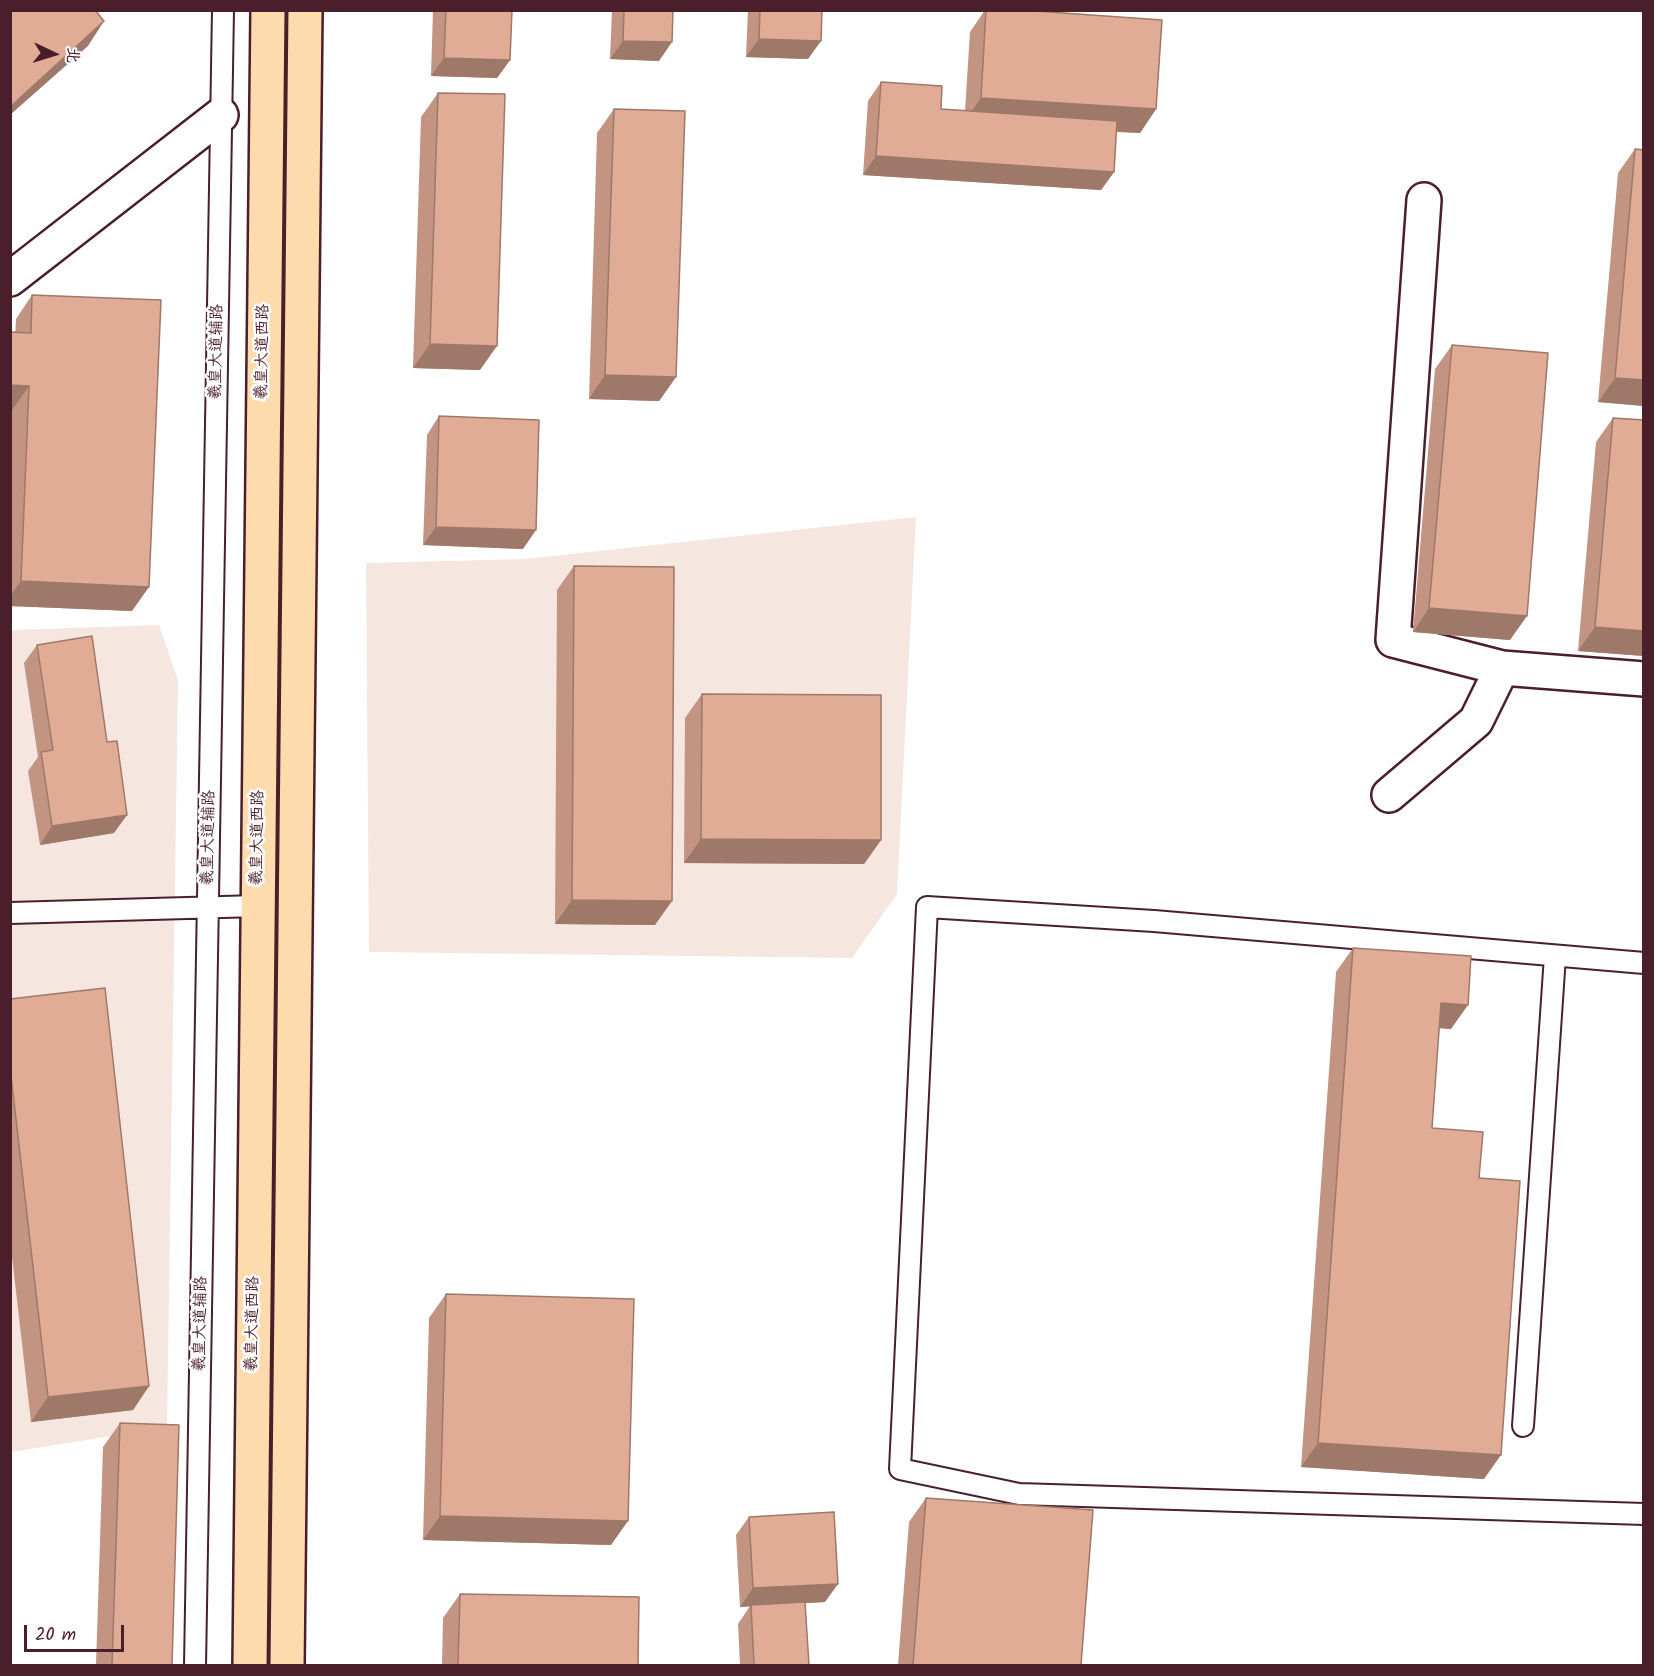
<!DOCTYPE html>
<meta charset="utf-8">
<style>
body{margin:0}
#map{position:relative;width:1654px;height:1676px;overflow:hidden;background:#fff;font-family:Kalam,"LXGW WenKai TC",sans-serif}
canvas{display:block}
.frame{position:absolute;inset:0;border:12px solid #4a1f2b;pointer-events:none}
.north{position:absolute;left:24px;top:24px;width:60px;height:60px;-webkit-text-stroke:4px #fff;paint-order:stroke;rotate:94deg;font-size:16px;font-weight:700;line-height:24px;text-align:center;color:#4a1f2b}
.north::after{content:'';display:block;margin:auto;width:21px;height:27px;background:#4a1f2b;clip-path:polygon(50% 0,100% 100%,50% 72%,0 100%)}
.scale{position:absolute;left:24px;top:1625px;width:100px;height:27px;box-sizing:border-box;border:3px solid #4a1f2b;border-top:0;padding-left:8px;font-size:18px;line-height:21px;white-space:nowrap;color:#4a1f2b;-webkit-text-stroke:4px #fff;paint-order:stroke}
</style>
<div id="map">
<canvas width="1654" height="1676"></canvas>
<div class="frame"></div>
<div class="north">北</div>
<div class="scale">20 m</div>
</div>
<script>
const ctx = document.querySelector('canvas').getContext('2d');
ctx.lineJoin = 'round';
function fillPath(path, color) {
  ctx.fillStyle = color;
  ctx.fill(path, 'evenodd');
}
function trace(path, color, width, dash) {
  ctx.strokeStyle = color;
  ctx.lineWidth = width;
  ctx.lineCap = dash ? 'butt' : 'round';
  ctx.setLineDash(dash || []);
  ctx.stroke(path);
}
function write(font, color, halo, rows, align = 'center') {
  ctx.font = font + ' Kalam,"LXGW WenKai TC",sans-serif';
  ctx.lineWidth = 5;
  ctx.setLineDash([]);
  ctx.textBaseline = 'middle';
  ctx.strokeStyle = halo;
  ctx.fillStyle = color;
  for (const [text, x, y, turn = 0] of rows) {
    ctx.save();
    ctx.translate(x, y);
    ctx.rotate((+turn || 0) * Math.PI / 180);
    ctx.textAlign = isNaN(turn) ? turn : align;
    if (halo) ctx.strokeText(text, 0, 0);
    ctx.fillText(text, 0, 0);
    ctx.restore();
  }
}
fillPath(new Path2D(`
 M 916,517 L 897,894 L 852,958 L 369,952 L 366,563 L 524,559 Z
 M 159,625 L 178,680 L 167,1427 L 11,1452 L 11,630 Z`), '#f6e6e0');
const service = new Path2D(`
 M 10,913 L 258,906
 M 1644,963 L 1154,921 L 927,907 L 900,1469 L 1019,1494 L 1644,1514
 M 1523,1426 L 1555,956
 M 195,1666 L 223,10`);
const minor = new Path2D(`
 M 1424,200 L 1393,640 L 1502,668 L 1644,679
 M 10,279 L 221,115
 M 1389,795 L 1476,721 L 1502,668`);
const primary = new Path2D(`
 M 250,1666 L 268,10
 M 287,1666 L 305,10`);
trace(service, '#4a1f2b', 24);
trace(minor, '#4a1f2b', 38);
trace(primary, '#4a1f2b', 38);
trace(service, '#fff', 20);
trace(minor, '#fff', 33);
trace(primary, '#fedbac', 33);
fillPath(new Path2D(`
 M 433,10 L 512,10 L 510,60 L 497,78 L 431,76 Z
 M 612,10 L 673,10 L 659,61 L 610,59 Z
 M 748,10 L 822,10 L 808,59 L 746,57 Z
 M 985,10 L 1021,10 L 1156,109 L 1140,133 L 1116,132 L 1114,172 L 1101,190 L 863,175 L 868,101 L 881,82 L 941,109 L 965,111 L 970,32 Z
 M 438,93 L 480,370 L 413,368 L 421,117 Z
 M 614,109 L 676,377 L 659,401 L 589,399 L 597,133 Z
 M 1635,149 L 1644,406 L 1598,402 L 1618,173 Z
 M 32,295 L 132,611 L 10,606 L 10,449 L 16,319 Z
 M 1452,345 L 1510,640 L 1413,632 L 1435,369 Z
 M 439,416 L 523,549 L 423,545 L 427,435 Z
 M 1613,418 L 1644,420 L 1644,656 L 1578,651 L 1596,442 Z
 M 574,566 L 655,925 L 555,924 L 557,590 Z
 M 37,645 L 107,742 L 114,833 L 40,845 L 28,771 L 38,757 L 24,663 Z
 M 702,694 L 881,840 L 864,864 L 684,863 L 685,718 Z
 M 1353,948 L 1451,1029 L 1439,1028 L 1432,1128 L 1479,1178 L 1484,1479 L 1301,1467 L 1336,972 Z
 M 10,999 L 149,1386 L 133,1410 L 31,1422 L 10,1239 Z
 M 446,1294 L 611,1545 L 423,1540 L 429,1318 Z
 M 120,1423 L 172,1665 L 96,1665 L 103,1447 Z
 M 926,1498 L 1081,1665 L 898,1665 L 909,1522 Z
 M 749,1517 L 825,1602 L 805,1603 L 809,1665 L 740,1665 L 738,1624 L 750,1606 L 740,1607 L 736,1535 Z
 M 460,1594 L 638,1665 L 442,1665 L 443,1618 Z`), '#c29481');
fillPath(new Path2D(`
 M 104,21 L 88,46 L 10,115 L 10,107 Z
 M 759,39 L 821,41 L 808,59 L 746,57 Z
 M 623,41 L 672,42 L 659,61 L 610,59 Z
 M 444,58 L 510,60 L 497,78 L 431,76 Z
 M 981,98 L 1156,109 L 1140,133 L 964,122 Z
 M 876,156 L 1114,172 L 1101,190 L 863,175 Z
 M 430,344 L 497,346 L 480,370 L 413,368 Z
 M 605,375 L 676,377 L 659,401 L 589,399 Z
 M 1615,378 L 1644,380 L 1644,406 L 1598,402 Z
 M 10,385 L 29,386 L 12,410 L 10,410 Z
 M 436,527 L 536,530 L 523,549 L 423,545 Z
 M 21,581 L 149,587 L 132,611 L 10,606 L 10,596 Z
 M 1429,608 L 1527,616 L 1510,640 L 1413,632 Z
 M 1595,627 L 1644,631 L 1644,656 L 1578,651 Z
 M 127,815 L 114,833 L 40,845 L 52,826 Z
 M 701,839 L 881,840 L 864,864 L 684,863 Z
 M 572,900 L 672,901 L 655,925 L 555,924 Z
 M 1441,1003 L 1468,1005 L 1451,1029 L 1424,1027 Z
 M 149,1386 L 133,1410 L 31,1422 L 48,1397 Z
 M 1318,1443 L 1501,1455 L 1484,1479 L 1301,1467 Z
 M 440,1516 L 628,1521 L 611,1545 L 423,1540 Z
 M 838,1584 L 825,1602 L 740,1607 L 753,1588 Z`), '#9e7869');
const building = new Path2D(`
 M 10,10 L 95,10 L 104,21 L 10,107 Z
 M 446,10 L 512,10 L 510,60 L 444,58 Z
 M 624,10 L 673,10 L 672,42 L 623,41 Z
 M 760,10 L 822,10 L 821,41 L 759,39 Z
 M 986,10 L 1021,10 L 1162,20 L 1156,109 L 981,98 Z
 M 881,82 L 942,86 L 941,109 L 1117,121 L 1114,172 L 876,156 Z
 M 438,93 L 505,94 L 497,346 L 430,344 Z
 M 614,109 L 685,111 L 676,377 L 605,375 Z
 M 1635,149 L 1644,150 L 1644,380 L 1615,378 Z
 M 32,295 L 161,300 L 149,587 L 21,581 L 29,386 L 10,385 L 10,332 L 31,333 Z
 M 1452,345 L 1548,353 L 1527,616 L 1429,608 Z
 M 439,416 L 539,420 L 536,530 L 436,527 Z
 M 1613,418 L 1644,420 L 1644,631 L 1595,627 Z
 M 574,566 L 674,567 L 672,901 L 572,900 Z
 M 92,636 L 107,742 L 117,741 L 127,815 L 52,826 L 41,752 L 53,750 L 37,645 Z
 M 702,694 L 881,695 L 881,840 L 701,839 Z
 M 1353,948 L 1471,956 L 1468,1005 L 1441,1003 L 1432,1128 L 1483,1132 L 1479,1178 L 1520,1181 L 1501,1455 L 1318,1443 Z
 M 105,988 L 149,1386 L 48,1397 L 10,1067 L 10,999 Z
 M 446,1294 L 634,1299 L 628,1521 L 440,1516 Z
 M 120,1423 L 179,1425 L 172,1665 L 112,1665 Z
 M 926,1498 L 1093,1510 L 1081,1665 L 913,1665 Z
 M 834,1512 L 838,1584 L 753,1588 L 749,1517 Z
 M 460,1594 L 639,1597 L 638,1665 L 458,1665 Z
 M 805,1602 L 809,1665 L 754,1665 L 751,1605 Z`);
fillPath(building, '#e1ac96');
trace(building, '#9e7869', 1.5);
write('16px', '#4a1f2b', '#fff', [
 ["羲皇大道辅路",218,352,-89],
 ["羲皇大道西路",264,352,-89],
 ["羲皇大道辅路",210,838,-89],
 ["羲皇大道西路",259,838,-89],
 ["羲皇大道辅路",202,1324,-89],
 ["羲皇大道西路",254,1324,-89]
]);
</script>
